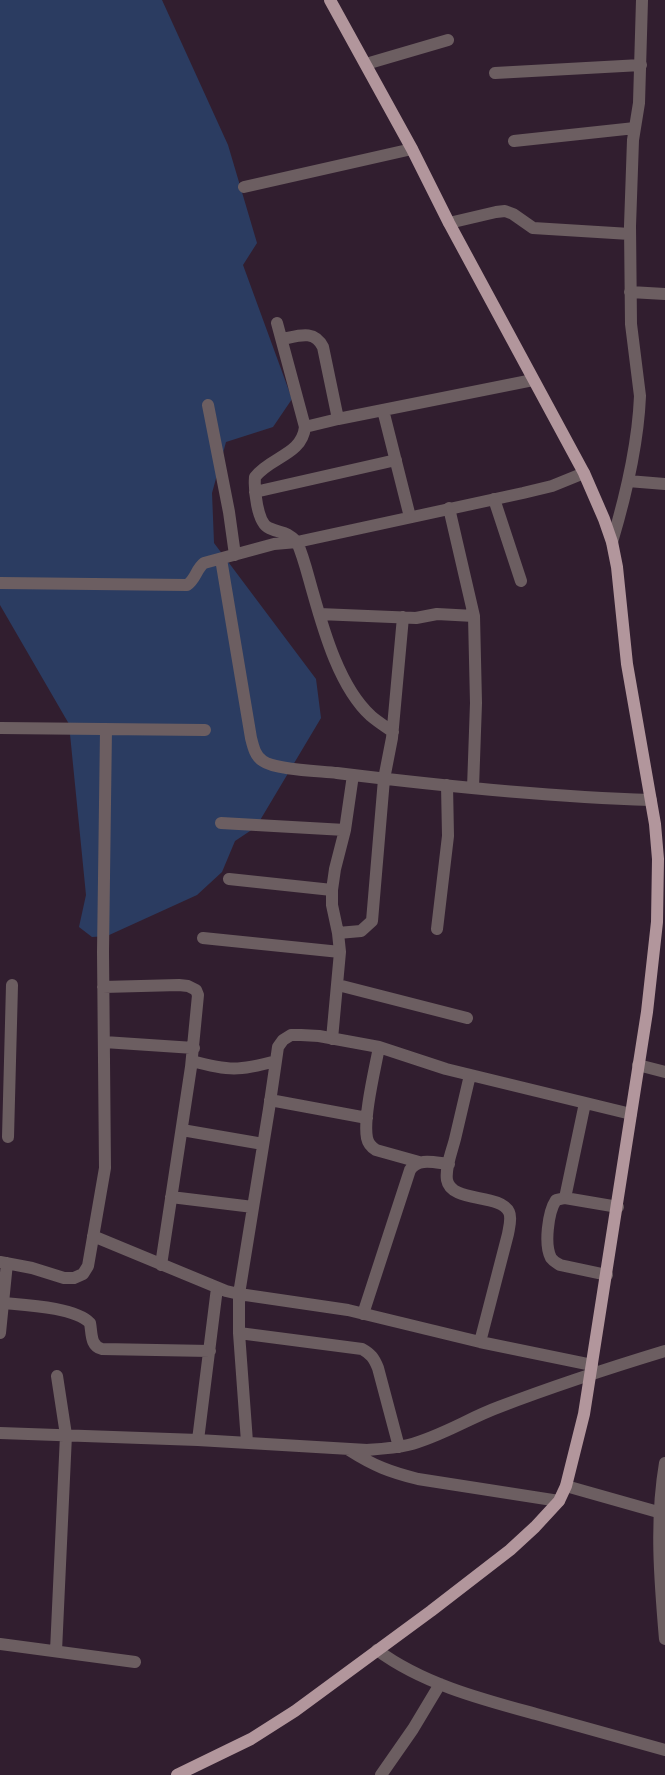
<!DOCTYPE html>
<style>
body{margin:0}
canvas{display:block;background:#311e2f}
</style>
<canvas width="665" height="1775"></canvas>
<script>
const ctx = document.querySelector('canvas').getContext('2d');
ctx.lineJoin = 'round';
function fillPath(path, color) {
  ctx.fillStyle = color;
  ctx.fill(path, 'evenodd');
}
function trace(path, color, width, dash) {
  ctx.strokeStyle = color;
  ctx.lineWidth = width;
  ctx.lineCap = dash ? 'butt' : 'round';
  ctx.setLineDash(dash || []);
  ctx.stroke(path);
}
fillPath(new Path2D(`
 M 0,0 L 162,0 L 228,145 L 257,243 L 243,265 L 292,399 L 273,427 L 226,442 L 212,493 L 214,543 L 316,679 L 321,718 L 256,827 L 235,841 L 222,872 L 197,895 L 107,936 L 92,937 L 79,927 L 86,895 L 69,724 L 0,605 Z`), '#2b3c61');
trace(new Path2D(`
 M 366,64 L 448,40
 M 495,73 L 641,65
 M 514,141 L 635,128
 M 244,187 L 412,149
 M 449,223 L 496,212 L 505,211 L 513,214 L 533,228 L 630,234
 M 630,292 L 665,294
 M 277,323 L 305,427 C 302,455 270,457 255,477 C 254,489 257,523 269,528 C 282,534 285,530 297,542 C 304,558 308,576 313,593 C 324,632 340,688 371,716 C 378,722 386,727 393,732
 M 282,339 C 298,336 314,329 323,347 L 338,419
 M 208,405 L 229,512 L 235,555
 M 383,410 L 410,517
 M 305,427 L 338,419 L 533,380
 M 628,481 L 665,484
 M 255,492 L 396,460
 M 494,499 L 521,581
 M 449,508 L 474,616 L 476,703 L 473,788
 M 612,542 C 626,495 638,446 640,396 L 631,324 L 630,226 L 633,140 L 639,103 L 642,0
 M 221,559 L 251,738 C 253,746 255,756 263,761 C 275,770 321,771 337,773 C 442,786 546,797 651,800
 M 0,583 L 187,585 C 196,579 196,569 204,563 L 274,544 L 297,542 L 523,493 L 552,486 L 584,473
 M 319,614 L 416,618 L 437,614 L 474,616
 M 0,728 L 205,730
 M 221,823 L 345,830
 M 229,879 L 332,890
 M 437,929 L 448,836 L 447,785
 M 338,933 L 361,931 L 372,921 L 384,779 L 392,738 L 403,617
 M 203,938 L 340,952
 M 338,985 L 467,1018
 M 103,987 L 179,985 L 188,986 L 196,990 L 198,995 L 191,1067 L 161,1265
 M 332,1039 L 340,952 L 338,933 L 332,905 L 332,890 L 335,869 L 345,830 L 353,775
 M 104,1042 L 194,1048
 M 379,1047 C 375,1069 363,1118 367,1138 C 368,1143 371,1147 376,1150 L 419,1162
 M 192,1061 C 229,1071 239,1071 276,1061
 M 638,1065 L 665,1072
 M 470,1075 C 465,1097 460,1118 455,1139 C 452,1151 445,1168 447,1180 C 451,1203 500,1193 509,1212 C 512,1218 509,1228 508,1234 L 480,1342
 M 270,1100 L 367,1118
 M 182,1130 L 263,1144
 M 8,1137 L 12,985
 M 171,1197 L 253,1207
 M 565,1198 L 585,1103
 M 93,1236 L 226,1291 L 239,1294 L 348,1310 L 480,1342 L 592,1365
 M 0,1262 L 32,1268 L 64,1278 L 74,1278 L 83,1274 L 88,1266 L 105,1168 L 103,952 L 106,729
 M 607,1275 L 560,1265 C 557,1263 554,1262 551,1258 C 544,1245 548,1212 556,1200 L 565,1198 L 618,1207
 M 3,1303 C 24,1305 75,1307 90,1323 C 92,1333 90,1346 102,1349 L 210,1351
 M 363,1314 L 410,1170 C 418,1157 436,1163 449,1164
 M 0,1333 L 7,1263
 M 239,1333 L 362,1349 C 371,1354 374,1358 378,1368 L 399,1447
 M 0,1433 L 198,1440 L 367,1450 C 380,1449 395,1448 408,1445 C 440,1437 469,1418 499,1407 C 554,1386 609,1368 665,1351
 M 198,1440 L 217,1288
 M 247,1442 L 239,1333 L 239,1294 L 269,1109 L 276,1061 L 278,1047 L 283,1040 L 291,1035 L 301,1035 L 319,1036 L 379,1047 L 446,1069 L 631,1114
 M 349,1450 C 374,1466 390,1472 418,1479 L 559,1501
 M 665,1463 C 655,1521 660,1581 665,1639
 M 566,1486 L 665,1514
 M 0,1644 L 135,1662
 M 377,1650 C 423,1684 481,1699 536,1714 C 579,1726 622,1738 665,1750
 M 56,1651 L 66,1435 L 57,1376
 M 381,1775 L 413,1729 L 440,1684`), '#6c5e61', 12);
trace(new Path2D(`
 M 177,1775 L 251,1739 L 295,1711 L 431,1611 L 510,1550 L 535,1527 L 559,1501 L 566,1486 L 584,1414 L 647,1012 L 657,922 L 658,859 L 655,824 L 627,664 L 617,567 L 612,542 L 604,519 L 584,473 L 449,223 L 412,149 L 330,0`), '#b2969c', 12);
</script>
